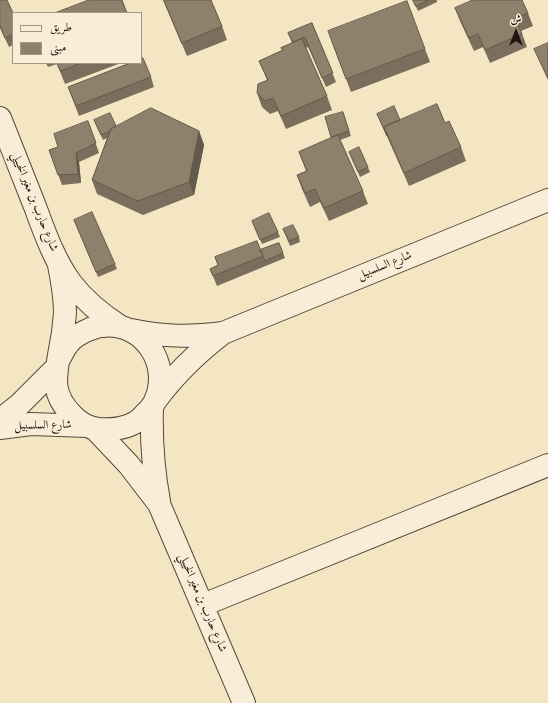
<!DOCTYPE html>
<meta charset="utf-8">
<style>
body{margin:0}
#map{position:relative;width:548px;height:703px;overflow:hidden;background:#f4e5c3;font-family:"IM FELL English",Amiri,serif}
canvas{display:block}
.legend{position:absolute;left:12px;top:12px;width:130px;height:52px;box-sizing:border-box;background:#f8eed8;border:1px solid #a19787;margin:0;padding:5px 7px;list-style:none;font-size:12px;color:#1f140e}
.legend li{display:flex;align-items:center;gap:8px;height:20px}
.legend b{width:20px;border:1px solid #a19787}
.north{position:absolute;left:496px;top:12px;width:40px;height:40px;-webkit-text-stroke:3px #f8eed8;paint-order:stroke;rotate:0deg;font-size:11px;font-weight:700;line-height:16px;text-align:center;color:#1f140e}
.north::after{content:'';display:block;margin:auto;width:14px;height:18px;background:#1f140e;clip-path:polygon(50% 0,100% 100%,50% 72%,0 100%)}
</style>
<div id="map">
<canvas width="548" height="703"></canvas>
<ul class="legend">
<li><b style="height:5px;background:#f8eed8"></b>طريق</li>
<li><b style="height:11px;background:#8e816c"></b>مبنى</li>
</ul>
<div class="north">ش</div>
</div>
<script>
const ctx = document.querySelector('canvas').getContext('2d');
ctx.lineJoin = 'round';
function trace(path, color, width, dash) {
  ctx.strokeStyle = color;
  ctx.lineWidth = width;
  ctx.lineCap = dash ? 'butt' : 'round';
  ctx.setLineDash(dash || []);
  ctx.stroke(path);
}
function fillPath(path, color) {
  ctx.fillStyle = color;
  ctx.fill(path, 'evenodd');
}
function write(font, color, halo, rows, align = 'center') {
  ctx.font = font + ' "IM FELL English",Amiri,serif';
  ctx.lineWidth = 4;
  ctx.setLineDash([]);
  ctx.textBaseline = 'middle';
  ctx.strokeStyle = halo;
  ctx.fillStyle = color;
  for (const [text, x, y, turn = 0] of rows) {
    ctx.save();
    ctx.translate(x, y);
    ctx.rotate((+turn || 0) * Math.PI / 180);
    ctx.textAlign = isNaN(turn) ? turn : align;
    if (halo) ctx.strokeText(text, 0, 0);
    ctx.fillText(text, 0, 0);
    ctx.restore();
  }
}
const minor = new Path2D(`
 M 0,118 C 12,148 24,178 36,209 C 45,234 55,261 71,283 C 85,301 102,315 121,327
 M 131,330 C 163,337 190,337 223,333
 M 59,359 C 62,354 64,349 68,344 C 73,337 83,332 90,329 C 94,328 98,326 102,326 C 143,321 172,364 155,401 C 153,407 148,411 144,415 C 133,428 115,430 99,429 C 88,428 78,422 71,414 C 52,394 55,379 59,355 C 62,341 64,327 65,313 C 65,296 62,280 59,265
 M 156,400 C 175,374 197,353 223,333 L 548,200
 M 152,406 C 151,438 153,469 159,501
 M 0,420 L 19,405 L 56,368
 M 0,428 L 31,424 L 87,426
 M 95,429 L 129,465 L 159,504 L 244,703
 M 203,605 L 548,465`);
trace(minor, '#54483b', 24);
trace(minor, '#f8eed8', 22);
fillPath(new Path2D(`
 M 0,0 L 13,13 L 13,45 L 9,47 L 0,28 Z
 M 163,0 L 222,26 L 227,40 L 187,56 Z
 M 413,0 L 437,0 L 437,2 L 418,11 Z
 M 455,8 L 528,13 L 533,26 L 521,31 L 527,47 L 490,63 L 483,47 L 474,51 L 460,21 Z
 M 312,23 L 336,82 L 326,87 L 308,47 L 306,48 L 327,96 L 332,110 L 286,129 L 278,111 L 270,114 L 262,107 L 257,93 L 267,80 L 259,61 L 282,51 L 281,48 L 292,43 L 288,33 Z
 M 333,45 L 425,49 L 430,62 L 351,92 Z
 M 46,63 L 121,63 L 65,84 L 57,64 L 48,67 Z
 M 151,77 L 154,87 L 79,116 L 68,87 Z
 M 343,112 L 351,136 L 340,140 L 363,191 L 368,204 L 329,221 L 320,202 L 310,207 L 302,189 L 297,175 L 306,171 L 299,152 L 331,138 Z
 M 377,114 L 400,120 L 445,123 L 461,147 L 466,161 L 409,186 Z
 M 88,121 L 99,153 L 79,162 L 81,183 L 62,185 L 49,150 L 58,147 Z
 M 96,125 L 199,131 L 204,145 L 194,195 L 143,215 L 97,194 L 92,180 L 107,138 L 103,140 Z
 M 349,152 L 368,167 L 370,172 L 360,177 Z
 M 74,220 L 115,264 L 117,269 L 98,277 Z
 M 252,221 L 278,232 L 280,237 L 262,244 Z
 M 283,229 L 299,237 L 300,242 L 290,246 Z
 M 279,243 L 285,258 L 217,286 L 210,269 L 218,265 L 215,257 L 260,250 Z`), '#7a6f5d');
fillPath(new Path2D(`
 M 199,131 L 204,145 L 194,195 L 189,182 Z
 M 76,153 L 79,162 L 81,183 L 78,174 Z`), '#635a4c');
const building = new Path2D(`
 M 0,0 L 7,0 L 13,13 L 13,34 L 5,38 L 0,26 Z
 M 89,0 L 122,0 L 127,13 L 55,13 Z
 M 164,0 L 211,0 L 222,26 L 182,43 Z
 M 413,0 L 429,0 L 416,6 Z
 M 473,0 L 522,0 L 528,13 L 515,18 L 522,34 L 485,50 L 478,34 L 469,38 L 455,8 Z
 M 407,1 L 425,49 L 346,79 L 328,31 Z
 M 312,23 L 333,73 L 322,78 L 305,37 L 293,42 L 288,33 Z
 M 302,39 L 327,96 L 281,116 L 273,98 L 265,101 L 257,93 L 258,84 L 268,80 L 259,61 L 283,50 L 281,48 Z
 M 548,43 L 548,79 L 534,49 Z
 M 143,58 L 151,77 L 76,106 L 68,87 L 130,63 L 141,63 L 141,59 Z
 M 57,63 L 81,63 L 61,71 Z
 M 437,104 L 445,123 L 449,121 L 461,147 L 404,173 L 384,127 Z
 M 394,106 L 400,120 L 384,127 L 387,136 L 377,114 Z
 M 151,108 L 199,131 L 189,182 L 138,201 L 92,180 L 111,129 Z
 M 343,112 L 349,131 L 331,137 L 325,117 Z
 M 110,113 L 116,126 L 111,129 L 110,131 L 101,135 L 94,120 Z
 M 88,121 L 96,143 L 76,153 L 78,174 L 58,175 L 49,150 L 58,147 L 54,134 Z
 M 338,135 L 363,191 L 324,208 L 315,189 L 305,193 L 297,175 L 307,171 L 299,152 Z
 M 359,147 L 368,167 L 358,172 L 349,152 Z
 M 92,212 L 115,264 L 96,272 L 74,220 Z
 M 269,213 L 278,232 L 260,240 L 252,221 Z
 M 293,225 L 299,237 L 289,241 L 283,229 Z
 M 257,241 L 263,256 L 213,276 L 210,269 L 218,265 L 215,257 Z
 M 279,243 L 283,253 L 265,261 L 260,250 Z`);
fillPath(building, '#8e816c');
trace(building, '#635a4c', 1);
write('12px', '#1f140e', '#f8eed8', [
 ["شارع حارب بن مغير الخييلي",34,202,68],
 ["شارع السلسبيل",385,266,-22],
 ["شارع السلسبيل",43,426,-1],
 ["شارع حارب بن مغير الخييلي",202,603,67]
]);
</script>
